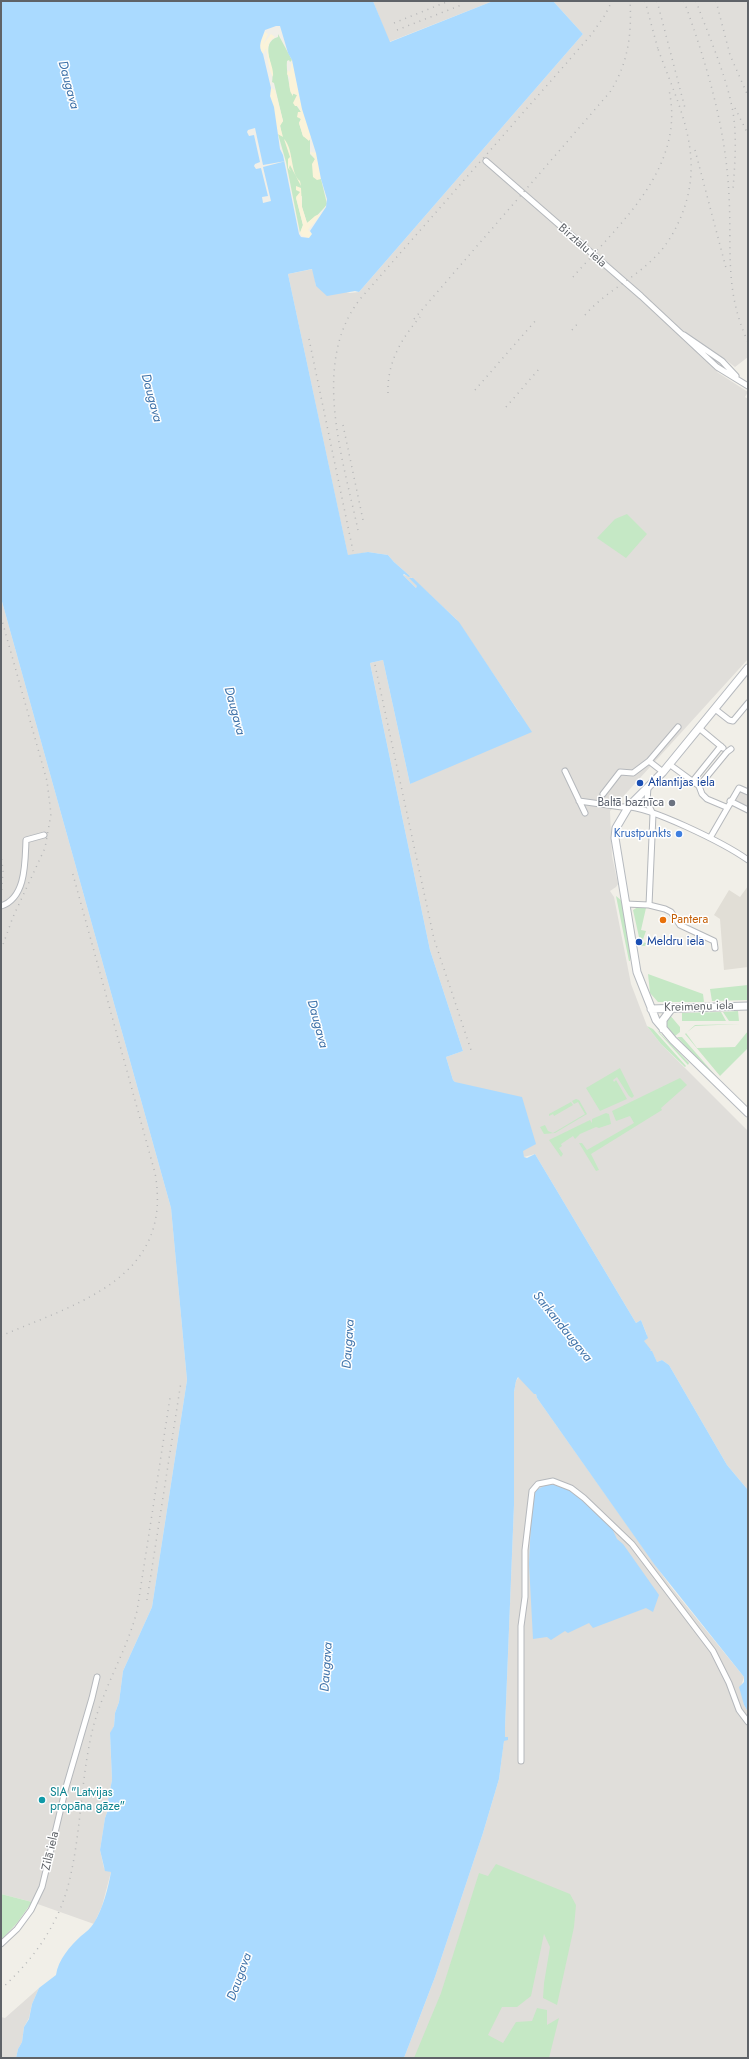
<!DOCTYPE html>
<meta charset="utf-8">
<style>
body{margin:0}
#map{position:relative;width:749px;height:2059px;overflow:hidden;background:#f1efe8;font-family:Jost,sans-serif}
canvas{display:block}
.frame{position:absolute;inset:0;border:2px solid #5f6368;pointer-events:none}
</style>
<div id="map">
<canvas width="749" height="2059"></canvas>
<div class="frame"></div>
</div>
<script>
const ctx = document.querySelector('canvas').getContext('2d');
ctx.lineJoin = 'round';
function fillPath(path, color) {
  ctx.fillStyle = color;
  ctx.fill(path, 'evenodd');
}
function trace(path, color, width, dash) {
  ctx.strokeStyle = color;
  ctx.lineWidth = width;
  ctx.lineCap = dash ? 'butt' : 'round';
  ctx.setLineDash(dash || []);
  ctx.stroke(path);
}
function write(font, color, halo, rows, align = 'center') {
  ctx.font = font + ' Jost,sans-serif';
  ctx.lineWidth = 3;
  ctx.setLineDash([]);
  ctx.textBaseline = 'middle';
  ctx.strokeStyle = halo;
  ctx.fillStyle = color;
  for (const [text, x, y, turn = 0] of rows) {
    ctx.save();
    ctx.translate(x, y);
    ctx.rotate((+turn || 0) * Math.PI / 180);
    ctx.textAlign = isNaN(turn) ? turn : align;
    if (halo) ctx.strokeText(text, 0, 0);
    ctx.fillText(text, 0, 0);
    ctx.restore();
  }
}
fillPath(new Path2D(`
 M 373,1 L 493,1 L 389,42 Z
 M 553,1 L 748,1 L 748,357 L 735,367 L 726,360 L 717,372 L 748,392 L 745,397 L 748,399 L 748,659 L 610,811 L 612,856 L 618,884 L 616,887 L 610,891 L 614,897 L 631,984 L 647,1026 L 661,1044 L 748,1131 L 748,1490 L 727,1465 L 669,1365 L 662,1360 L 657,1362 L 652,1352 L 650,1351 L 643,1341 L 647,1338 L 647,1335 L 641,1320 L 636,1323 L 535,1154 L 524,1157 L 453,1080 L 446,1057 L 463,1051 L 430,950 L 370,663 L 383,660 L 410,784 L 519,712 L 456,619 L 411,577 L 418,586 L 416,588 L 403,575 L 410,576 L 394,562 L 388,555 L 368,552 L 348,556 L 288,274 L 313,269 L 316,286 L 350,293 L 359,292 L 583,34 Z
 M 1,598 L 171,1208 L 187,1380 L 152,1607 L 123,1671 L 119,1702 L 115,1713 L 114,1726 L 110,1735 L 112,1780 L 108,1800 L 110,1804 L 105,1818 L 100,1850 L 104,1868 L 111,1872 L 102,1906 L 94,1924 L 32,1902 L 1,1894 Z
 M 741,786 L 748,790 L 748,808 L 732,801 Z
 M 519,1377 L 536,1394 L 537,1398 L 671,1587 L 744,1677 L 741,1686 L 744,1705 L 748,1712 L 748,2058 L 404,2058 L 435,1977 L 483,1833 L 499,1779 L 504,1740 L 508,1740 L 505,1738 L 505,1728 L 514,1505 L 514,1392 L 516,1381 Z
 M 39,1988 L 32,2004 L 29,2018 L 24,2027 L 22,2042 L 18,2049 L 16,2058 L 1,2058 L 1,2017 L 5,2018 Z`), '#e0deda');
fillPath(new Path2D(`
 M 748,886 L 748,967 L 724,970 L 720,919 L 714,915 L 729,890 L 740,897 Z`), '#e1ded6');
fillPath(new Path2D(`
 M 278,34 L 292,60 L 290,62 L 289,60 L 287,61 C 286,70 289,83 291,93 L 297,95 L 296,105 L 301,112 L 300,118 L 301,119 L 299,123 L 303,136 L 310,140 L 310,154 L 315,159 C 313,167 312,171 318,179 L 321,179 L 327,204 C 323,210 313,220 307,223 L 302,207 L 302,196 L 296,198 L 303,225 L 300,233 L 286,162 L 278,134 L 282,136 L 280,125 L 283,121 L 274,83 L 272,82 C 276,68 258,43 278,37 Z
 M 627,514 L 647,534 L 626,558 L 597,538 L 615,519 Z
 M 616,896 L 622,901 L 631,953 L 630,961 L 629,961 Z
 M 638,907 L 646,908 L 641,930 L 646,931 L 642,942 L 646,943 L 645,946 L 641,946 L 633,910 Z
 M 648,974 L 703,994 L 704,1002 L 658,1002 L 650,993 Z
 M 748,985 L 748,1000 L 712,1001 L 710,989 Z
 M 738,1011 L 739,1021 L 729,1021 L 723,1012 Z
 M 721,1012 L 726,1021 L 682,1021 L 682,1013 Z
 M 669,1014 L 680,1027 L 680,1032 L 675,1036 L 665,1024 Z
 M 740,1024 L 695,1026 L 686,1033 L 697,1048 L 735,1047 L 748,1031 L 748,1048 L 720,1076 L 685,1034 L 695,1025 Z
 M 647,1026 L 653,1029 L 686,1066 L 685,1067 L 661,1044 Z
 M 657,1030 L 689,1063 L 688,1065 L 659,1033 Z
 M 677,1037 L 682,1037 L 716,1076 L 714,1077 Z
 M 620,1068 L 634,1096 L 632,1098 L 629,1096 L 617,1077 L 613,1080 L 614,1082 L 616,1080 L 627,1099 L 600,1111 L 586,1088 Z
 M 680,1078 L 687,1085 L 661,1108 L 662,1110 L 591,1154 L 599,1170 L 596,1171 L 579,1143 L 582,1143 L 587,1150 L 634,1123 L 630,1116 L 616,1121 L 612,1111 Z
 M 576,1099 L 579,1100 L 587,1114 L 555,1133 L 544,1134 L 540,1127 L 545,1125 L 548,1131 L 553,1133 L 585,1114 L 578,1102 L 574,1104 L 572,1101 Z
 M 571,1102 L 573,1105 L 554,1116 L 553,1114 L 549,1116 L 549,1114 Z
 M 606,1113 L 609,1114 L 611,1124 L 599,1128 L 596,1127 L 580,1134 L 575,1139 L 573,1136 L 561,1144 L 562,1146 L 559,1148 L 563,1154 L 561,1157 L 549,1140 L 590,1120 L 592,1123 L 592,1119 Z
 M 496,1864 L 570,1894 L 576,1905 L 574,1927 L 557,2005 L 543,1998 L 544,1983 L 550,1947 L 544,1934 L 531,1996 L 517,2007 L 502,2007 L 488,2035 L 503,2043 L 516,2022 L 532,2021 L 537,2008 L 547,2010 L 547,2025 L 559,2018 L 549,2058 L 414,2058 L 441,1993 L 479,1873 L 488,1876 Z
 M 1,1894 L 32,1902 L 17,1923 L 1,1940 Z`), '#c5e8c5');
fillPath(new Path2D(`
 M 265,32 L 268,34 L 263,45 L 271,34 L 275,37 C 259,47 275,64 273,77 C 268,69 268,57 266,48 L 263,54 C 257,46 262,40 265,32 Z
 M 292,60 L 302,109 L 311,136 L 309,141 L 303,136 L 299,123 L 301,119 L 297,117 L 298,112 L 301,112 L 298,106 L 295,106 L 293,103 L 297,95 L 293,93 L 293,96 C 289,91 289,84 290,78 L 287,74 L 288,70 L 290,72 Z
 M 271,88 L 275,90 L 283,121 L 280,126 L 283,137 L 278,134 C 276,119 269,104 271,88 Z
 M 284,139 C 294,149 290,174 300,181 L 301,186 L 290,165 L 289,168 L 291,171 L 288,168 L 288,159 L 290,157 Z
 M 310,152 L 316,153 L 321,179 L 317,180 L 313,177 L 312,164 L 315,159 Z
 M 296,186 L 301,188 L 302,207 L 307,223 L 315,216 L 322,213 L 308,230 L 312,234 L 309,238 L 302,236 L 300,233 L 303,225 L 296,197 L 300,192 L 296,190 Z`), '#fbf3d9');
fillPath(new Path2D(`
 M 1,1 L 373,1 L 390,42 L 493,1 L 553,1 L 583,34 L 359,292 L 355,291 L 327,296 L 316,286 L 312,269 L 288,274 L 348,555 L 368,552 L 388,555 L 394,562 L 410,576 L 409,577 L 404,574 L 403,575 L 416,588 L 417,586 L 409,578 L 413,578 L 459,622 L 532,732 L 410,784 L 383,660 L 370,663 L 430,950 L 463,1051 L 446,1057 L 453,1080 L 455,1082 L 522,1097 L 536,1144 L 523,1151 L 524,1157 L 527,1158 L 535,1154 L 636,1323 L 641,1320 L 648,1338 L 644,1341 L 651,1350 L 650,1351 L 652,1351 L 657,1362 L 662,1360 L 669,1365 L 727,1465 L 748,1490 L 748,1712 L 744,1705 L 739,1687 L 744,1682 L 744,1677 L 654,1564 L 537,1398 L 536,1394 L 534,1394 L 518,1377 L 516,1381 L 514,1392 L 514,1505 L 505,1728 L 505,1737 L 508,1737 L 508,1740 L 504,1741 L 499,1779 L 483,1833 L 435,1977 L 404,2058 L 16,2058 L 18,2049 L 22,2042 L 24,2027 L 29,2019 L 32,2004 L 39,1988 L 56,1975 C 58,1960 70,1946 81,1936 C 86,1932 91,1928 94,1923 C 103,1908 108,1889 111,1872 L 105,1871 L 100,1850 L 105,1818 L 110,1804 L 108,1800 L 112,1780 L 110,1733 L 114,1726 L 115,1713 L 119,1702 L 123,1671 L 152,1607 L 187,1380 L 171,1208 L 1,598 ZM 276,26 L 280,26 L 288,53 L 292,60 L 302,109 L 316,153 L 321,179 L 327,199 L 326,207 L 310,231 L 312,234 L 309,238 L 301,237 L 299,234 L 283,155 L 280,149 L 274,107 L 270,96 L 271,88 L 263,54 C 257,46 262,39 265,30 Z
 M 551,1484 L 569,1490 L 578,1497 L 610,1524 L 617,1539 L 623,1544 L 659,1595 L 653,1612 L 646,1608 L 593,1628 L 589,1623 L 568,1633 L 565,1631 L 551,1640 L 547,1637 L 533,1639 L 529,1564 L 532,1499 C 534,1489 541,1487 551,1484 Z`), '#aadaff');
fillPath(new Path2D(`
 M 255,128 L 263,165 L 286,161 L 263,167 L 271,201 L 263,203 L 262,197 L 268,196 L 261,168 L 256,169 L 254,166 L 255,164 L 260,162 L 254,135 L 249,136 L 247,132 L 248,130 Z`), '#f1efe8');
const street = new Path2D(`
 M 486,161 L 641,296 L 717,367 L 748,386
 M 684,335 L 722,361 L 736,376
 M 715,709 L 729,720 L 733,721 L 748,703
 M 699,728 L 723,748
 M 649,761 L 678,727
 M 669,764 L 699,786 L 702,794 L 707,799 L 726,807
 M 565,771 L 585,813
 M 692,782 L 721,746
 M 699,786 L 727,752 L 731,749
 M 648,787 L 647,802 L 653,814
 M 603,794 L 620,772 L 633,773 L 649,761 L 663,772
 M 579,801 L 622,807 C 645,803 727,845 748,860
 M 730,801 L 748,810
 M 710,838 L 739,788 L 748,792
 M 626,904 L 649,905 L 665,909 L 671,912 L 680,925 L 714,941 L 715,948
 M 649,905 L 653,814
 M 1,906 C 26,898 25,863 26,840 L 44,835
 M 521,1761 L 521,1626 L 525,1597 L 525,1550 L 532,1491 L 538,1484 L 553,1481 L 571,1488 L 584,1498 L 632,1544 L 713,1651 L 729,1683 L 739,1710 L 748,1722
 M 1,1944 L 17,1929 L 31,1910 L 42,1887 L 66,1787 L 92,1698 L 97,1677`);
const secondary = new Path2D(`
 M 748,668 L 663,772 L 629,806 L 616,828 L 615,838 L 637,972 L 656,1020 L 673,1040 L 748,1113
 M 651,1009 L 748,1006
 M 663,1029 L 663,1020 L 672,1008`);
trace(street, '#b5b8bc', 7);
trace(secondary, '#b6babf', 9);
trace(street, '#fff', 5);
trace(secondary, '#fff', 7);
trace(new Path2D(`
 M 645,1 L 659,53
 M 657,1 L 685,108
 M 684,1 C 707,65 726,128 729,196 C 732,250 724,290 748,342
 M 696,1 C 709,37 726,74 733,112 C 737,138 735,163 733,189
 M 716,1 L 730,55 L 748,96
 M 394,23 L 449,1
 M 397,30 L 464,4
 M 735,108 L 748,134
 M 695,150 L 726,268
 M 573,277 C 619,224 686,168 669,90
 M 585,315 C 605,292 632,280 653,259 C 665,248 674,233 680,219 C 707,157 679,107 658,49
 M 414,319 L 610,92 C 628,64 632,34 630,1
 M 572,330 L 580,321
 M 309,339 L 353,551
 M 475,390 L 536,320
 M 388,393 C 387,363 401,339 420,317
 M 506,407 L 539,369
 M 343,425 L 363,520
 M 358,530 C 343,459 310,361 361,298 L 591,35 L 605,15 L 612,1
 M 1,617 L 47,781 L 51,814 L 45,848 L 13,917 L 1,950
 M 375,665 L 434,939 L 472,1053
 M 1,853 L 3,871 L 1,899
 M 1,1336 C 77,1303 174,1279 155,1173 L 72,871
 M 147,1600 L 181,1382
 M 1,1989 C 32,1961 57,1927 68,1886 C 82,1833 80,1777 94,1724 C 105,1685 127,1650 137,1611 L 170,1398`), '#b6b7b8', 1.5, [1, 5]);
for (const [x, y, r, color] of [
 [640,783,4,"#1a4fb4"],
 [672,803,4,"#6b7280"],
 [679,834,4,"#3f7fe0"],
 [663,920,4,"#e8710a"],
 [639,942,4,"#1a4fb4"],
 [42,1800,4,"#0f9aa8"]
]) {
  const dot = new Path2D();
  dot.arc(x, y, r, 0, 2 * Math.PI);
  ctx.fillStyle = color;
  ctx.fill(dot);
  trace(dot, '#fff', 1.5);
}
write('12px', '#5f6368', '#fff', [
 ["Birztalu iela",582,246,41],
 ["Kreimeņu iela",699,1007,-2],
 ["Zilā iela",51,1851,-77]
]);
write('12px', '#164399', '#fff', [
 ["Atlantijas iela",648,783],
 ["Meldru iela",647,942]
], 'left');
write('12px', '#5b616d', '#fff', [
 ["Baltā baznīca",664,803]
], 'right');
write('12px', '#366cbe', '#fff', [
 ["Krustpunkts",671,834]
], 'right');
write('12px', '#c56008', '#fff', [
 ["Pantera",671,920]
], 'left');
write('12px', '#0d838f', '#fff', [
 ["SIA \"Latvijas",50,1793],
 ["propāna gāze\"",50,1807]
], 'left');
write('italic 13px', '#4174aa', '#fff', [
 ["Daugava",68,85,75],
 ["Daugava",151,398,75],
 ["Daugava",234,711,75],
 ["Daugava",317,1024,75],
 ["Sarkandaugava",562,1327,51],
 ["Daugava",349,1344,-86],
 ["Daugava",327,1667,-86],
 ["Daugava",240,1977,-70]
]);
</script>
